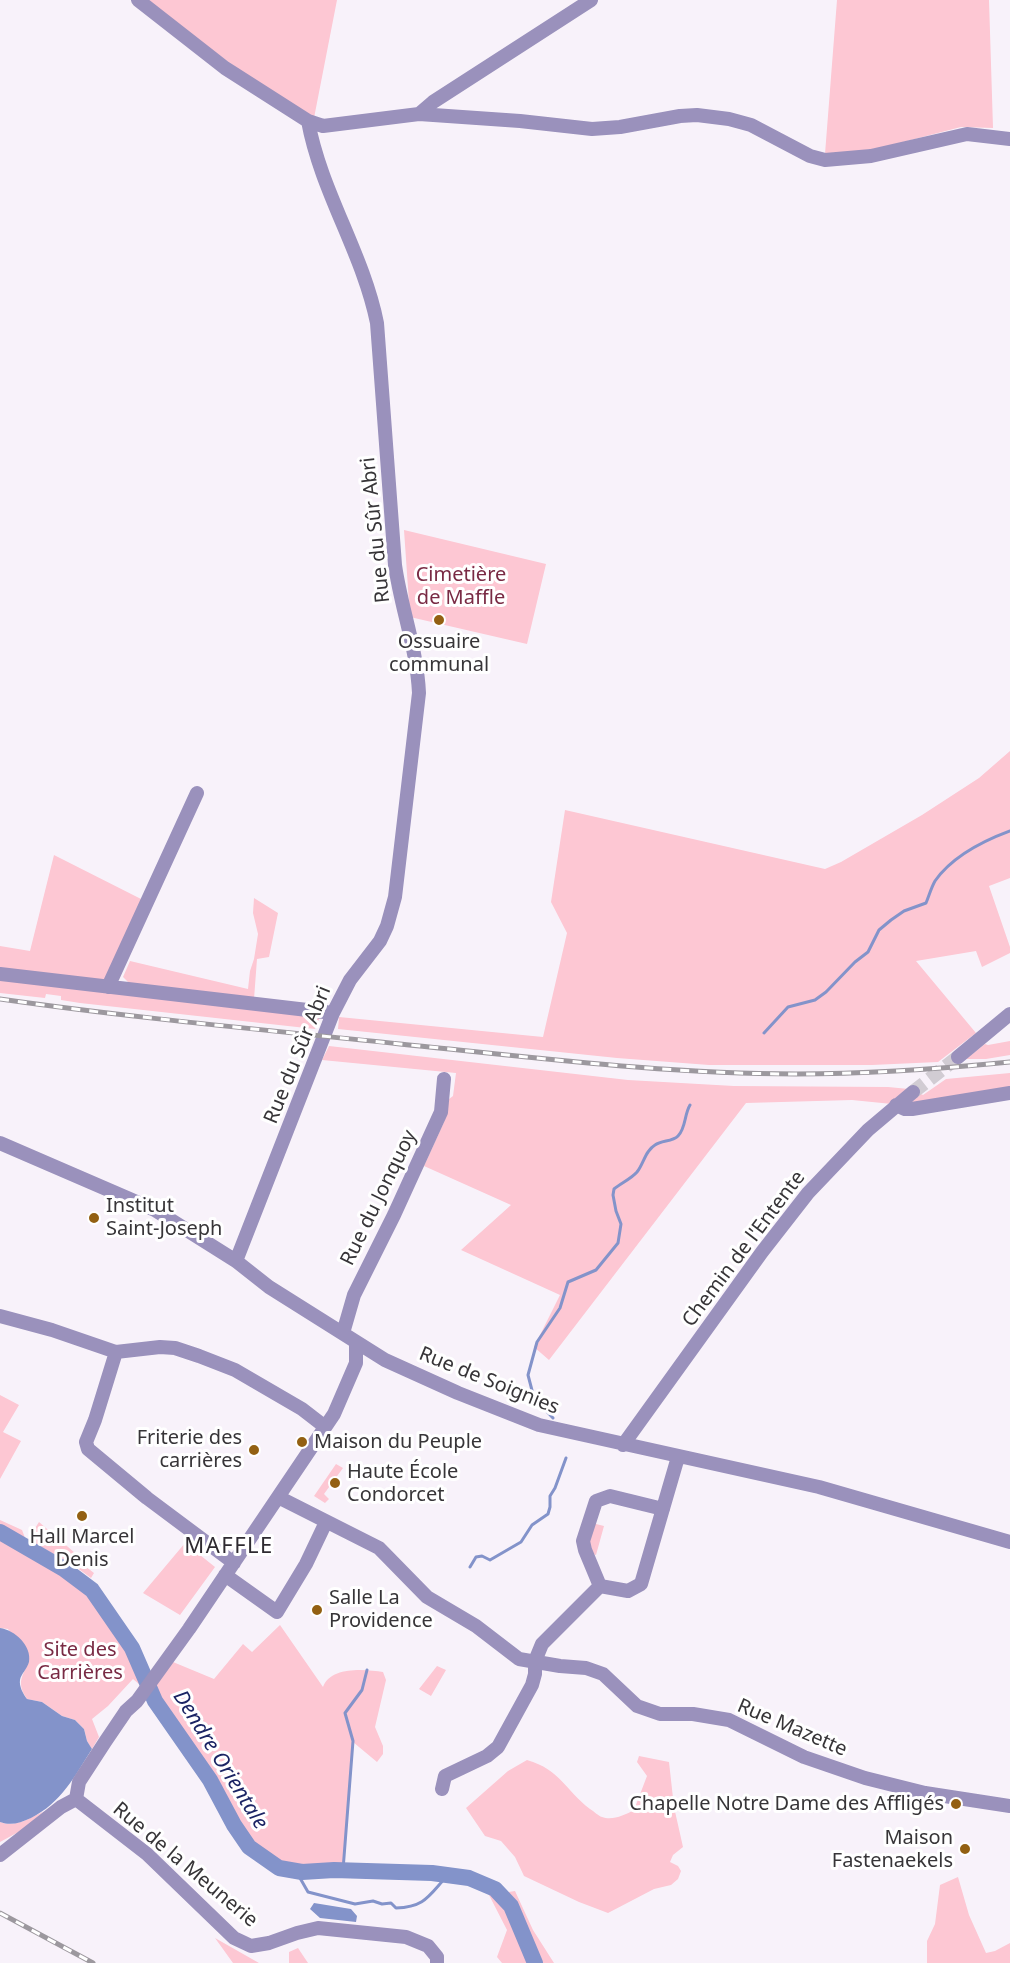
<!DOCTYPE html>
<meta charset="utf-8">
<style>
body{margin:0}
canvas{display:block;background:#f8f2fa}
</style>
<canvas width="1010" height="1963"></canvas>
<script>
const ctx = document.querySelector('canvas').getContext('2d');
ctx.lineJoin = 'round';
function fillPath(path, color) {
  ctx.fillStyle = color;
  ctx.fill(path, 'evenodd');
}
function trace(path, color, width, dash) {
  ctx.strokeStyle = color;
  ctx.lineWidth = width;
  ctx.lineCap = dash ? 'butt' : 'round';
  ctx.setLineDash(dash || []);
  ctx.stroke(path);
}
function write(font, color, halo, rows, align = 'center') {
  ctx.font = font + ' "Noto Sans",sans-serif';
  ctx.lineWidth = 6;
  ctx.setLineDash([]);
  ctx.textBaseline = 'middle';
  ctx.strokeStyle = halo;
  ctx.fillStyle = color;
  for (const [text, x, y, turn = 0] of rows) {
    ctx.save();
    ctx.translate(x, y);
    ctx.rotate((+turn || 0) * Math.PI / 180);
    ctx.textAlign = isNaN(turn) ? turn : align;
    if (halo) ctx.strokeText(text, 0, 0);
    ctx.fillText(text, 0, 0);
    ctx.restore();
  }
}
fillPath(new Path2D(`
 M 148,0 L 337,0 L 314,118 L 259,84 L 198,40 Z
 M 837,0 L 989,0 L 993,128 L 961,127 L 880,148 L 850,152 L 825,154 Z
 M 404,530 L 546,564 L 527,644 L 410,617 Z
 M 1010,751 L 1010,878 L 989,886 L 1010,947 L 1010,953 L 982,967 L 976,951 L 916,961 L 976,1033 L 938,1062 L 872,1065 L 709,1065 L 617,1058 L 338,1029 L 339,1017 L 543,1037 L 567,933 L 551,902 L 565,810 L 825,869 L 841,862 L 922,815 L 979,778 Z
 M 54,855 L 145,901 L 107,980 L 0,969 L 0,946 L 30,951 Z
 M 254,898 L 278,913 L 269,957 L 257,959 L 254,999 L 131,985 L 123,977 L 130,961 L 248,989 L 250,971 L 254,959 L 258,934 L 253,913 Z
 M 0,978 L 320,1017 L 315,1029 L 80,1003 L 61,1000 L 61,996 L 46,994 L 45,998 L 0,993 Z
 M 1010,1041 L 1010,1055 L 986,1059 L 966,1059 L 985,1044 L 988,1045 Z
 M 329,1046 L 628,1080 L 734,1086 L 888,1087 L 909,1089 L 892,1104 L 852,1100 L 746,1103 L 549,1360 L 534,1347 L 560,1295 L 461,1250 L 511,1205 L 424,1166 L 444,1122 L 449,1099 L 453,1096 L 456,1073 L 322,1060 Z
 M 1010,1073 L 1010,1090 L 912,1105 L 910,1101 L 919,1093 L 923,1095 L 946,1079 Z
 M 0,1395 L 19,1405 L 3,1432 L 21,1441 L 0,1479 Z
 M 336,1464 L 343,1468 L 324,1494 L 329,1499 L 325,1503 L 314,1496 Z
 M 0,1520 L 22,1530 L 29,1548 L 64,1569 L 92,1590 L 132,1648 L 144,1677 L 140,1685 L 133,1679 L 108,1706 L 92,1719 L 99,1737 L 92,1749 L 87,1741 L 84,1729 L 75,1720 L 62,1716 L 42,1702 L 27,1699 C 16,1683 22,1677 29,1661 L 8,1629 L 0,1628 Z
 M 39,1522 L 82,1559 L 81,1563 L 94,1573 L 91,1578 L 76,1567 L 28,1539 Z
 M 592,1523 L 604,1526 L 596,1555 L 589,1553 L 586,1542 Z
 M 185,1543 L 215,1567 L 180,1615 L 143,1593 Z
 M 280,1625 L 323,1687 C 330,1666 366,1669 383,1672 L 386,1680 L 375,1727 L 383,1746 L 383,1754 L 377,1762 L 353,1742 L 343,1870 L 302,1872 L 279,1868 L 249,1847 L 234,1825 L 210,1780 L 153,1690 L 173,1662 L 214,1679 L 243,1644 L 252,1652 Z
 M 437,1666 L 446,1670 L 431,1696 L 419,1689 Z
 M 639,1756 L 669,1762 L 674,1807 L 683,1847 L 673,1855 L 670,1862 L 678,1866 L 681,1871 L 678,1879 L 671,1885 L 654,1889 L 608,1913 L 579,1902 L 524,1876 L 515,1857 L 501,1841 L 485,1836 L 466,1808 L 508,1771 L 527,1760 C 561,1770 565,1790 590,1809 C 594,1811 598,1816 602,1817 C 612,1821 625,1815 634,1810 L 647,1776 L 637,1762 Z
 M 44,1811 L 24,1829 L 0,1842 L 0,1822 C 16,1828 30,1818 44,1811 Z
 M 958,1877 L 969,1915 L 986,1953 L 995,1951 L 1010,1943 L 1010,1963 L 927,1963 L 927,1941 L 935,1924 L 940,1885 Z
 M 515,1891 L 533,1930 L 554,1963 L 502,1963 L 497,1957 L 507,1930 L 489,1895 Z
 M 215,1938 L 259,1963 L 233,1963 Z
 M 298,1948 L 308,1963 L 289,1963 L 289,1952 Z`), '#fdc7d3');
fillPath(new Path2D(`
 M 0,1628 C 15,1630 32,1646 29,1662 C 27,1669 21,1674 20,1680 C 19,1686 23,1694 27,1699 L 42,1702 L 62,1716 L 75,1720 L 84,1729 L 87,1741 L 92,1749 C 75,1776 61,1803 31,1818 C 20,1823 11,1826 0,1822 Z
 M 314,1903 L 351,1909 L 357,1916 L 356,1922 L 320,1918 L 310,1909 Z`), '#8393ca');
trace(new Path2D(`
 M 764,1033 L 788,1007 L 815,1000 L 826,992 L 855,962 L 868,952 L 879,930 L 891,920 L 904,911 L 926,903 C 929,896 931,888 935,881 C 952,857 983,841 1010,831
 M 553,1418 L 534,1398 L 528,1375 L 537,1342 L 560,1308 L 568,1282 L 596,1270 L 618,1243 L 621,1224 L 616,1211 L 613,1195 L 614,1189 C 621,1183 631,1179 637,1172 C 644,1163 645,1151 655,1145 C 662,1140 672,1142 678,1136 C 686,1128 684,1115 690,1105
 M 470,1567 L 476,1557 L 482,1556 L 490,1560 L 521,1542 L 532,1525 L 548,1514 L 550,1507 L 550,1496 L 555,1488 L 566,1458
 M 343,1870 L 353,1741 L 345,1713 L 362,1690 L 367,1670
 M 296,1871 L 308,1892 L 355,1904 L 373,1901 L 382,1904 L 391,1903 L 396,1908 C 426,1907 429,1895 448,1875`), '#8393ca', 3);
trace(new Path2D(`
 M 0,1532 L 64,1569 L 92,1590 L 132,1648 L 155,1701 L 210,1780 L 234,1825 L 249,1847 L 279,1868 L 302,1872 L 334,1870 L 432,1873 L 469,1878 L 495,1889 L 511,1906 L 535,1963`), '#8393ca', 16);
trace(new Path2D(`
 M 913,1092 L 958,1057`), '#d1ccd3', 14, [14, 7]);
trace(new Path2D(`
 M 138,0 L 225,68 L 308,121 C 321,192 363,253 377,323 L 395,565 C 401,608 417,649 419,693 L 395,897 L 387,926 L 380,941 L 350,980 L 333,1013 L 236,1261
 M 419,114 L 433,102 L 591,0
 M 308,121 L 323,126 L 419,114 L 520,121 L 592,129 L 620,127 L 680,116 L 697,115 L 729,119 L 751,125 L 810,156 L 825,160 L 871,156 L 967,134 L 1010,139
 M 0,974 L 333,1013
 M 108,987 L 197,793
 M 958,1057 L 1010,1014
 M 896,1105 L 905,1109 L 912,1109 L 1010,1093
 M 0,1143 L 155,1210 L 236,1261 L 269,1287 L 385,1360 L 458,1393 L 539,1425 L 819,1487 L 1010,1542
 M 0,1316 L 52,1330 L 116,1352 L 160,1347 L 175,1348 L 199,1356 L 235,1370 L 302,1409 L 324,1426
 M 343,1333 L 354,1295 L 394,1215 L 441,1112 L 444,1079
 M 116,1352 L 95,1420 L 86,1442 L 88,1449 L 147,1498 L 234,1563
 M 623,1445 L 762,1252 L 808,1193 L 868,1130 L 913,1092
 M 278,1497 L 379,1548 L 427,1597 L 476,1626 L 519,1659 L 560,1666 L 586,1668 L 603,1674 L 637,1706 L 660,1714 L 693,1714 L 729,1720 L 804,1757 L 865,1778 L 925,1793 L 1010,1806
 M 225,1575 L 277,1612 L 306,1564 L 326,1522
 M 600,1586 L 628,1591 L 641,1584 L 678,1457
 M 600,1586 L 585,1550 L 583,1541 L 596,1501 L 610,1496 L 663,1509
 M 442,1789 L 445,1776 L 487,1756 L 498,1747 L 532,1685 L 535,1674 L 535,1661 L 542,1644 L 600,1586
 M 76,1799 L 79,1782 L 105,1742 L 126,1711 L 137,1701 L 189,1629 L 334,1414 L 356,1363 L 356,1342
 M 76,1799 L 147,1854 L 234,1938 L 251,1946 L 269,1943 L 297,1933 L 318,1928 L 406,1937 L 428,1946 L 437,1957 L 437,1963
 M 0,1855 L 61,1807 L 76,1799`), '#9a91bc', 14);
const rail = new Path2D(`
 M 0,999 C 133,1018 267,1030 400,1044 C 532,1057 664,1074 796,1074 C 868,1074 939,1069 1010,1062
 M 0,1913 L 93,1963`);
trace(rail, '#9c989e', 5);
trace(rail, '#fff', 3, [9]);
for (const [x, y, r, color] of [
 [439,620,6,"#936012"],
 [94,1218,6,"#936012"],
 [302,1442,6,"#936012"],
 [254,1450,6,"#936012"],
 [335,1483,6,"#936012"],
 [82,1516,6,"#936012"],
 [317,1610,6,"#936012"],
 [956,1804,6,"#936012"],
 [965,1849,6,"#936012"]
]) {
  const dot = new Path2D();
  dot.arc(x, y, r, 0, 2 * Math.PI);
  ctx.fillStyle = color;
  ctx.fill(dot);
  trace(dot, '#fff', 2);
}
write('20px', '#373538', '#fff', [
 ["Rue du Sûr Abri",376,530,-96],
 ["Rue du Sûr Abri",298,1055,-68],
 ["Rue du Jonquoy",379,1198,-64],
 ["Chemin de l'Entente",744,1249,-53],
 ["Rue de Soignies",489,1381,22],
 ["Rue Mazette",792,1728,23],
 ["Rue de la Meunerie",185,1865,40]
]);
write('20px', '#792a44', '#fff', [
 ["Cimetière",461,575],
 ["de Maffle",461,598],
 ["Site des",80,1650],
 ["Carrières",80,1673]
]);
write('20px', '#373538', '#fff', [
 ["Ossuaire",439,642,"center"],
 ["communal",439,665,"center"],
 ["Institut",106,1206],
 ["Saint-Joseph",106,1229],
 ["Friterie des",242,1438,"right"],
 ["carrières",242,1461,"right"],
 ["Maison du Peuple",314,1442],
 ["Haute École",347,1472],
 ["Condorcet",347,1495],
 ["Hall Marcel",82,1537,"center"],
 ["Denis",82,1560,"center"],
 ["Salle La",329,1598],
 ["Providence",329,1621],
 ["Chapelle Notre Dame des Affligés",944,1804,"right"],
 ["Maison",953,1838,"right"],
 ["Fastenaekels",953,1861,"right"]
], 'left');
write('italic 21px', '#1b2464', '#fff', [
 ["Dendre Orientale",220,1760,58]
]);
ctx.letterSpacing = '1.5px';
write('22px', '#2e2a30', '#fff', [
 ["MAFFLE",229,1547]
]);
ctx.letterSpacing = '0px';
</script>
